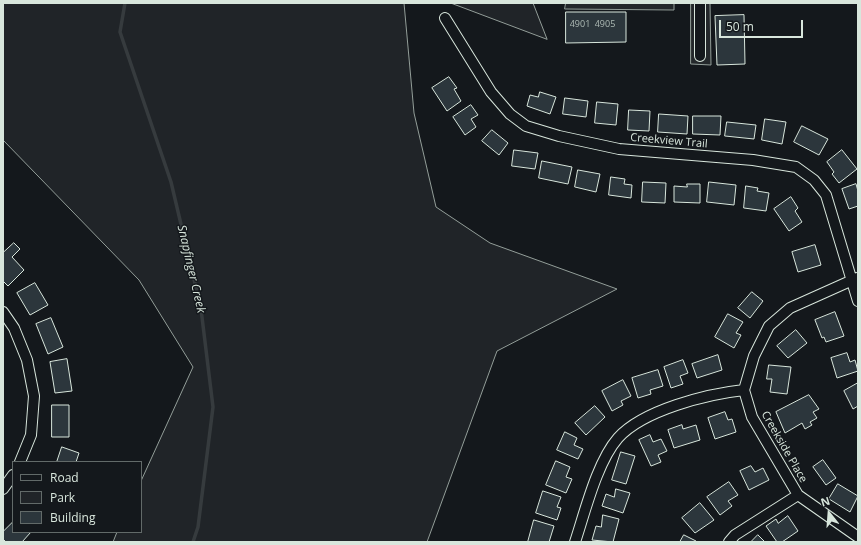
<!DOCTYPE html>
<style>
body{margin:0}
#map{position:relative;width:861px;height:545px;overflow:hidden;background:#14181c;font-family:"Open Sans",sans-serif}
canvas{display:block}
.frame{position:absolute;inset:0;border:4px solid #d8e6dc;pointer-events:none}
.legend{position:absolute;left:12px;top:461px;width:130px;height:72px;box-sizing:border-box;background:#14181c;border:1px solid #626a69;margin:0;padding:5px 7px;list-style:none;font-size:12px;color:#d8e6dc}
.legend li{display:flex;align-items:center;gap:8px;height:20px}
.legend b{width:20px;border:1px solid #626a69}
.north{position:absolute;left:809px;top:493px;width:40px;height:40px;-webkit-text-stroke:3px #14181c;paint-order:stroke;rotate:343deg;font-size:11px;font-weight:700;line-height:16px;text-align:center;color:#d8e6dc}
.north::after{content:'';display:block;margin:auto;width:14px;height:18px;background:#d8e6dc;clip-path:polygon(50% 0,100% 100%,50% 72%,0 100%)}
.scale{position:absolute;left:719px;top:20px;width:84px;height:18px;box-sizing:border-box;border:2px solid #d8e6dc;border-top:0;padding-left:5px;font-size:12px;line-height:14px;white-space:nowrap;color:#d8e6dc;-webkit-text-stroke:3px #14181c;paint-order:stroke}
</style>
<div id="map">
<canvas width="861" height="545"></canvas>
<div class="frame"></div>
<ul class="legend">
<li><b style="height:5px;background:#14181c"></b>Road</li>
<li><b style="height:11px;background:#202428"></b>Park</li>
<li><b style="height:11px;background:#2c363c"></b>Building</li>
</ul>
<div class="north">N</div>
<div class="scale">50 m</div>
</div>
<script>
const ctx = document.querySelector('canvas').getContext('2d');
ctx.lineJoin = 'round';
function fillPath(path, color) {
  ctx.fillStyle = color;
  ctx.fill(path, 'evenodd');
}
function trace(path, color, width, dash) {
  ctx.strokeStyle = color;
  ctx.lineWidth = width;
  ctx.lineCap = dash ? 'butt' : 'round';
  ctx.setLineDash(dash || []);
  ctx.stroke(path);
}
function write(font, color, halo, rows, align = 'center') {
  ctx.font = font + ' "Open Sans",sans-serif';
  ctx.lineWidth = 3;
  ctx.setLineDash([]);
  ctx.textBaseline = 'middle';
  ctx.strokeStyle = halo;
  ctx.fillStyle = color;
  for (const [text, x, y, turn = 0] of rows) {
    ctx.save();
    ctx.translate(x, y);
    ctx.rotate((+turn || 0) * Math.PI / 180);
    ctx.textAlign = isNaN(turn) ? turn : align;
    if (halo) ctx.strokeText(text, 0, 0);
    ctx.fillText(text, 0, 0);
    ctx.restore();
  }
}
const green = new Path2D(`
 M 3,3 L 404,3 L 414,113 L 436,207 L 490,243 L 617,289 L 497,351 L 427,542 L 113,542 L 117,532 L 141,532 L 141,481 L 193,367 L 139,280 L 3,140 Z
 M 451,3 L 533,3 L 547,39 Z`);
fillPath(green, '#202428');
trace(green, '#939e99', 1);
const parking = new Path2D(`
 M 566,3 L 674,3 L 674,10 L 565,9 Z
 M 691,3 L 710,3 L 711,65 L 691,64 Z`);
fillPath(parking, '#24282b');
trace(parking, '#939e99', 1);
trace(new Path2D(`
 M 125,3 L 120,32 L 171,182 L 201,309 L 213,407 L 198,527 L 193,542`), '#363b3e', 3.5);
const building = new Path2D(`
 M 566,12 L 626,12 L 626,42 L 566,43 Z
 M 744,15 L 745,64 L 717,65 L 715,16 Z
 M 449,77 L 457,88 L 454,89 L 461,101 L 447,111 L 432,88 Z
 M 540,92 L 556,97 L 550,114 L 527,106 L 530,95 L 538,97 Z
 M 565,98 L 588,101 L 586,117 L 563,114 Z
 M 597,102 L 618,104 L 616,125 L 595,123 Z
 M 471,105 L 478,115 L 471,119 L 476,127 L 465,135 L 453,117 Z
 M 629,110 L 650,111 L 649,131 L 628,130 Z
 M 659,114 L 688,116 L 687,134 L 658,132 Z
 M 693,116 L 721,116 L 720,135 L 693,134 Z
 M 765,119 L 786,122 L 782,144 L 762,140 Z
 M 727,122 L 756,125 L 754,139 L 725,136 Z
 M 802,126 L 828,139 L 819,155 L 794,142 Z
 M 492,130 L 508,143 L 499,155 L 482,141 Z
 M 514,150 L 538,153 L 535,169 L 512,166 Z
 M 842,150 L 857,169 L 839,183 L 832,174 L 834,172 L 827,162 Z
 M 542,161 L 572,167 L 568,184 L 539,178 Z
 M 578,170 L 600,174 L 596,192 L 575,187 Z
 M 611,177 L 625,179 L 624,184 L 632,185 L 631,198 L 609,195 Z
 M 643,182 L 666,183 L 665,203 L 642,202 Z
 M 709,182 L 736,185 L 734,205 L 707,202 Z
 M 687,184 L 700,184 L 700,203 L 674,202 L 674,186 L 687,187 Z
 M 856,184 L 858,191 L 858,206 L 849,209 L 842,189 Z
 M 746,186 L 758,188 L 757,191 L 769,193 L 766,211 L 744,208 Z
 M 791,197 L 798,208 L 795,211 L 802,222 L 789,231 L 774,209 Z
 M 14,243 L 20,249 L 12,257 L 24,270 L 8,286 L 3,281 L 3,253 Z
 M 815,245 L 821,265 L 798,272 L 792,252 Z
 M 35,283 L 48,305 L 30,315 L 17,293 Z
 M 752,292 L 763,301 L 750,318 L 738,308 Z
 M 835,312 L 844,336 L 826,342 L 824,337 L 822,338 L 815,320 Z
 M 728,314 L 743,322 L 736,333 L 741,335 L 734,348 L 715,337 Z
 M 51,318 L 63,347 L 48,354 L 36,324 Z
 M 796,330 L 807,343 L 788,358 L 777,346 Z
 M 847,353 L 850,362 L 855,360 L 858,371 L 837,378 L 831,358 Z
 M 718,355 L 722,370 L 697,378 L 692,364 Z
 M 67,359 L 72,391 L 55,393 L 50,362 Z
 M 683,360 L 688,373 L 680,376 L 683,384 L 671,388 L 664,367 Z
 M 769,365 L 791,367 L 787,394 L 770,392 L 772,379 L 767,379 Z
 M 658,370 L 663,386 L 650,390 L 651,394 L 638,398 L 632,378 Z
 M 623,380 L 631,396 L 621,401 L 623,405 L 612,411 L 602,391 Z
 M 858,383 L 858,406 L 853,409 L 844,391 Z
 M 809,395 L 819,409 L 813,412 L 817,418 L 810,422 L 812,425 L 805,429 L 802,423 L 785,433 L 776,412 Z
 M 52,405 L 69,405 L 69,437 L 52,437 Z
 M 595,406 L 605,417 L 586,435 L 575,423 Z
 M 725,412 L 728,420 L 732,419 L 736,432 L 715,439 L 708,418 Z
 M 682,425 L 683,429 L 696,425 L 700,440 L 674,448 L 668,430 Z
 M 565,432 L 577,438 L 574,445 L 583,449 L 578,459 L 557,450 Z
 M 650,435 L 653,442 L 661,439 L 667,451 L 658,455 L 661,462 L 651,466 L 639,440 Z
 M 62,447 L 79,453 L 76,462 L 57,462 Z
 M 621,452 L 635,456 L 626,484 L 612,480 Z
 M 823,460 L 836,478 L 826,485 L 813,467 Z
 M 556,461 L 570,467 L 566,477 L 572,479 L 566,493 L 546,485 Z
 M 751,466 L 755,472 L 763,468 L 769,480 L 749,490 L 740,471 Z
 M 729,482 L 738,495 L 728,501 L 732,506 L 720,515 L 707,497 Z
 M 838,484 L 858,496 L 850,512 L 829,499 Z
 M 616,489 L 630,493 L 623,513 L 602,506 L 606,494 L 614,497 Z
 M 543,491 L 561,497 L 557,507 L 561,508 L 557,520 L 536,513 Z
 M 700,503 L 714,520 L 695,533 L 682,518 Z
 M 603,515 L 619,519 L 613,542 L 592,540 L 596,526 L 601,527 Z
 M 788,516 L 798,531 L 782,542 L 777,542 L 766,526 L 776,519 L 778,523 Z
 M 534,520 L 554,526 L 549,542 L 528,542 Z
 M 13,522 L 13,532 L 31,532 L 22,542 L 6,542 L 3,539 L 3,532 Z
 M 684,535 L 696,541 L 696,542 L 680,542 Z
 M 758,535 L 765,542 L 751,542 Z`);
fillPath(building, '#2c363c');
trace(building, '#d8e6dc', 1);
const minor = new Path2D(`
 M 700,3 L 700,56
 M 445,18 L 491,92 L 510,114 L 526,126 L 559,136 L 619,149 L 753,160 L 796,167 L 814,180 L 826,195 L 858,301
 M 857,278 L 790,308 L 769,326 L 754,356 L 744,390 L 752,417 L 798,495 L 858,537
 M 3,312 L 14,328 L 27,360 L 34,396 L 31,435 L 20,462
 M 3,489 L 13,475
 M 575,542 C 585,512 597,462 618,438 C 643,410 707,394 744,390
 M 729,542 L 735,535 L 798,495`);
trace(minor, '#d8e6dc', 12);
trace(minor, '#14181c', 10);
write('9px', '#adbab4', null, [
 ["4901",580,24],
 ["4905",605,24]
]);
write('11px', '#d8e6dc', '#14181c', [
 ["Creekview Trail",669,141,5],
 ["Creekside Place",784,447,60]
]);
write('italic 12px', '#d8e6dc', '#14181c', [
 ["Snapfinger Creek",191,269,77]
]);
</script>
